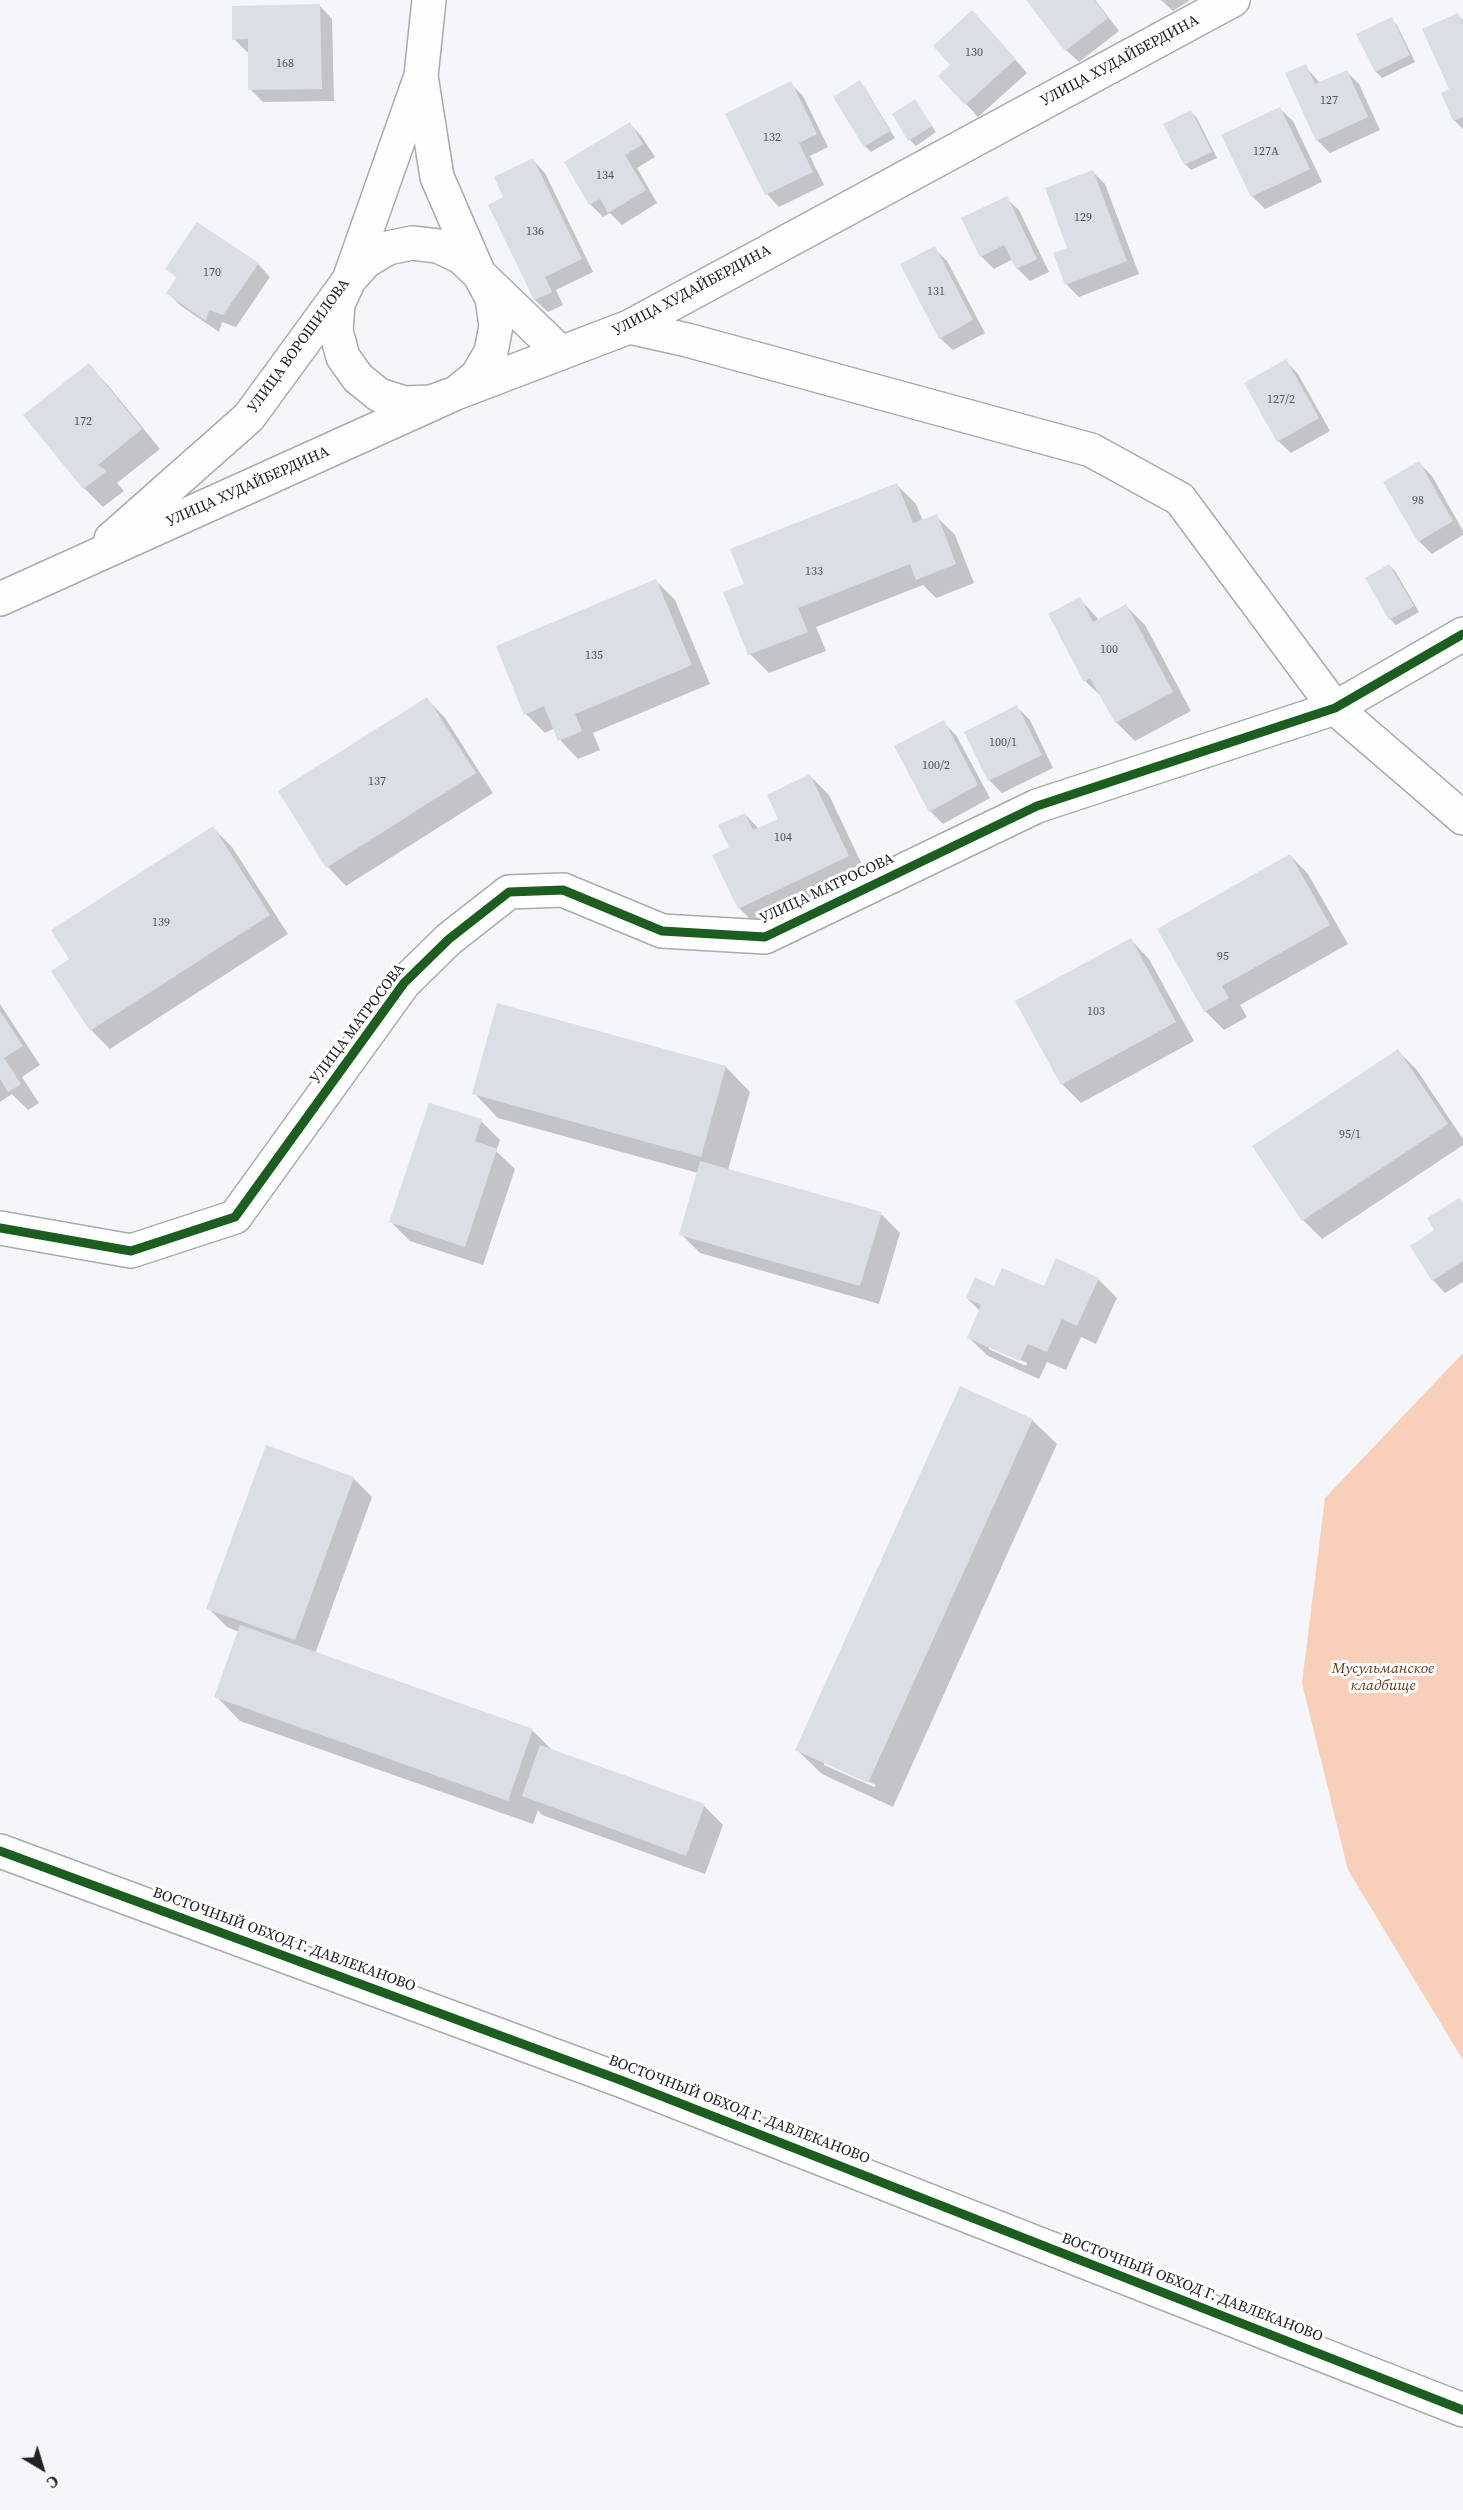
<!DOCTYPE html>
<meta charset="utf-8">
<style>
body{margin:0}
#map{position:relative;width:1463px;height:2510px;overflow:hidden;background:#f4f6fa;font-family:"Source Serif 4",serif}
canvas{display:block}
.north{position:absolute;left:12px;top:2438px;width:60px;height:60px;-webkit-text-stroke:4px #fff;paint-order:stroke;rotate:142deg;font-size:16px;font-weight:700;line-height:24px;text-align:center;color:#202226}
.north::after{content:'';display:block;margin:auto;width:21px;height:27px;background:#202226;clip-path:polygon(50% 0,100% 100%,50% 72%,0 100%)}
</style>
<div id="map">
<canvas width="1463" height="2510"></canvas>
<div class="north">С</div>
</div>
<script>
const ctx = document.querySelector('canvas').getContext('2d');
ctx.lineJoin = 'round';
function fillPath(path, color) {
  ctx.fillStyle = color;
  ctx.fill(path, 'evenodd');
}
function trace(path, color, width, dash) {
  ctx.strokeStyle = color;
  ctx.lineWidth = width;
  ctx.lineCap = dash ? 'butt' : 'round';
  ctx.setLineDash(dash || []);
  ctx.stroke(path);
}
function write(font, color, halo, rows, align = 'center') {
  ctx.font = font + ' "Source Serif 4",serif';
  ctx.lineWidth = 6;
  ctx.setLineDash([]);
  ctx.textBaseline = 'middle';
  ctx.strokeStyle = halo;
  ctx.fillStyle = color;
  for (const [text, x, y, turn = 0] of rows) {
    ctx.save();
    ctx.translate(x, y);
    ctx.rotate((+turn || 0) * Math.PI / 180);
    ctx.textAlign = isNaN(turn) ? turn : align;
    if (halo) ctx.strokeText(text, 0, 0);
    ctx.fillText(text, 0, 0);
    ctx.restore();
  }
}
fillPath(new Path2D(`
 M 1463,1353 L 1463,2060 L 1348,1870 L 1302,1683 L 1325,1498 Z`), '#f8d0ba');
fillPath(new Path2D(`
 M 1028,0 L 1095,0 L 1119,31 L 1079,62 L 1066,50 Z
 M 1161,0 L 1190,0 L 1173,11 Z
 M 320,6 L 332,19 L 334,101 L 263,102 L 250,89 L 250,52 L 247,52 L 234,39 Z
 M 1457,15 L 1463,20 L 1463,129 L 1455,121 L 1442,94 L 1451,89 Z
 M 1391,19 L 1397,25 L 1415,62 L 1382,78 L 1376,72 L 1358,35 Z
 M 985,25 L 1027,73 L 978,117 L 966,104 L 952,65 Z
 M 1305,66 L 1320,83 L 1346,71 L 1359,84 L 1380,130 L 1330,153 L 1317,140 Z
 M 859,82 L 865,88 L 895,138 L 871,152 L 865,146 Z
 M 790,83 L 803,96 L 828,147 L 810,156 L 824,185 L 779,207 L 767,194 Z
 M 915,101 L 936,132 L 916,146 L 910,140 Z
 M 1280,109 L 1293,121 L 1322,182 L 1265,209 L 1252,196 L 1223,136 Z
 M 1191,112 L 1197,118 L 1217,158 L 1191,170 L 1185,164 Z
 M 630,124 L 642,137 L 655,157 L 637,168 L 657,203 L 622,225 L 610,213 L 603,217 L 590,204 L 566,162 Z
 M 533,160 L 545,173 L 593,272 L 556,290 L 563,305 L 548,312 L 535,300 L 490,205 L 505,198 Z
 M 1092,171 L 1105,184 L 1139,274 L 1079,297 L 1066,284 L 1069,249 Z
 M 1006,198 L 1019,210 L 1049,272 L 1030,281 L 1017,268 L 1013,259 L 994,269 L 981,256 Z
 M 934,248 L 947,261 L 985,333 L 953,350 L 940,338 Z
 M 258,264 L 270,277 L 236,327 L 222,322 L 219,332 L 181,306 L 168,293 L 178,279 L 167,268 Z
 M 1286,361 L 1298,374 L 1330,431 L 1291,453 L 1278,441 Z
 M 88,365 L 107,384 L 160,449 L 117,483 L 124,491 L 103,507 L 84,488 L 25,416 Z
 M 1419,463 L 1432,476 L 1463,531 L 1463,535 L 1432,554 L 1419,541 Z
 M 897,485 L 916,504 L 923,521 L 936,516 L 955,535 L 974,583 L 936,598 L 923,585 L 816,627 L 826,651 L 769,673 L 750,654 L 746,585 Z
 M 1389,565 L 1395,571 L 1419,612 L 1396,625 L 1390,619 Z
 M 656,581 L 675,600 L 710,684 L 593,733 L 600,750 L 578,759 L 560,740 L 555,728 L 545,733 L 526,714 Z
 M 1080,599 L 1099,620 L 1126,606 L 1145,625 L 1191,711 L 1135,741 L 1116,722 L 1104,699 L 1085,681 Z
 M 427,699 L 445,718 L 493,793 L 346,886 L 328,867 Z
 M 1017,707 L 1030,720 L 1053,768 L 1002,793 L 989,780 Z
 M 943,722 L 956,735 L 990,798 L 943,824 L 930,811 Z
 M 810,776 L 829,795 L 867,875 L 758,927 L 739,908 L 731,847 L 745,814 L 759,829 L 780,819 Z
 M 213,828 L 232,847 L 288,934 L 110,1049 L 91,1030 L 71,959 Z
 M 1290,855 L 1308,874 L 1348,944 L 1240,1005 L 1247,1017 L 1224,1030 L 1205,1011 Z
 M 1131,940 L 1149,959 L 1194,1041 L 1081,1103 L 1062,1084 Z
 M 0,1004 L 40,1065 L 22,1077 L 39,1103 L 28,1110 L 12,1094 L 0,1102 Z
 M 1398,1051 L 1417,1070 L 1463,1139 L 1463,1145 L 1322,1239 L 1303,1220 L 1254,1147 Z
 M 726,1067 L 750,1092 L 728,1170 L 881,1214 L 900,1233 L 879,1304 L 700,1253 L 681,1234 L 698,1173 L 498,1118 L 474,1093 Z
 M 481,1121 L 500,1140 L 496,1151 L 515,1169 L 483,1265 L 410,1241 L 391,1222 Z
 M 1463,1204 L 1463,1282 L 1445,1293 L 1433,1280 L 1436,1231 Z
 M 1098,1279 L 1117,1298 L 1096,1344 L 1081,1337 L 1066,1370 L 1047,1362 L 1039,1379 L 988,1356 L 969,1338 L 980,1311 L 967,1298 ZM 989,1346 L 1027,1363 L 1026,1366 L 989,1349 Z
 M 1032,1420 L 1057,1444 L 893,1807 L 822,1774 L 797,1750 ZM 824,1762 L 876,1785 L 874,1787 L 824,1765 Z
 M 353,1478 L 372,1497 L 315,1654 L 532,1730 L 553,1751 L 704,1806 L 723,1825 L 705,1874 L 542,1815 L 538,1810 L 533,1824 L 240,1721 L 216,1696 L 239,1632 L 227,1627 L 208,1608 Z`), '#0003');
fillPath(new Path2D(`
 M 1026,0 L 1094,0 L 1108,18 L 1065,51 Z
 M 320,4 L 322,89 L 248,90 L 248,39 L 232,40 L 232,6 Z
 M 972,10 L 1016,59 L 965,105 L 938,76 L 950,65 L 933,46 Z
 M 1458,13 L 1463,24 L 1463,117 L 1453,121 L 1441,93 L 1449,89 L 1422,29 Z
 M 1392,17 L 1410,55 L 1375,72 L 1356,34 Z
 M 1306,64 L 1315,84 L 1347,70 L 1368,117 L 1316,141 L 1285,73 Z
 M 860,80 L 890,131 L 864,147 L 833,97 Z
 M 791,81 L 817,134 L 799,143 L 813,172 L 765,195 L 725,114 Z
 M 915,99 L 932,126 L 908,141 L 892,114 Z
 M 1280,107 L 1310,169 L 1251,197 L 1221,135 Z
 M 1191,110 L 1212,152 L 1184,165 L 1163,124 Z
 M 630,122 L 643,144 L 625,155 L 646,190 L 608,213 L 600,199 L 589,205 L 564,162 Z
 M 533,158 L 582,259 L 545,277 L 552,292 L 534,300 L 488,205 L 503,197 L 494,177 Z
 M 1093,170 L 1127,261 L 1065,285 L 1053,253 L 1067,248 L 1045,188 Z
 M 1007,196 L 1037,259 L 1016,269 L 1004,245 L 980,257 L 961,218 Z
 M 197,222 L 259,263 L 223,315 L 209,310 L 206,321 L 166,293 L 177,277 L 165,269 Z
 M 935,246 L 973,320 L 939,339 L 900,264 Z
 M 1286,359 L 1319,418 L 1277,442 L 1244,383 Z
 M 89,363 L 142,429 L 98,465 L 107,471 L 83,489 L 23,415 Z
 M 1419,461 L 1453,521 L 1418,542 L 1383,482 Z
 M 897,483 L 913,523 L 937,514 L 956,564 L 916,580 L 910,564 L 798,608 L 808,632 L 748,655 L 723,592 L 744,584 L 730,549 Z
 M 1389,564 L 1414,606 L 1389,620 L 1365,578 Z
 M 656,579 L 692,665 L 575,714 L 582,731 L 558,741 L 544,706 L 524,715 L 496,646 Z
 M 1080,597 L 1093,622 L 1126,604 L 1173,692 L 1115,723 L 1090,678 L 1084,682 L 1048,614 Z
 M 427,697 L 476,773 L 326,868 L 278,791 Z
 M 1017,705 L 1042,755 L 988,781 L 964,732 Z
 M 944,720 L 978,785 L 929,812 L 894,746 Z
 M 810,774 L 849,856 L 738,909 L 712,855 L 729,847 L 718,825 L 745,813 L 753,830 L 778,819 L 767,795 Z
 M 213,826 L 270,915 L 90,1031 L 51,971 L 69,959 L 51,930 Z
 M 1290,854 L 1330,925 L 1222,986 L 1229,998 L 1204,1012 L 1157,929 Z
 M 1131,938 L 1176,1022 L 1061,1085 L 1015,1001 Z
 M 497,1003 L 726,1066 L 701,1157 L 472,1094 Z
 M 0,1011 L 23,1046 L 4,1058 L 21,1084 L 8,1092 L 0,1079 Z
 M 1398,1049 L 1448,1124 L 1302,1221 L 1252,1146 Z
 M 429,1103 L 482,1119 L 475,1141 L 497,1149 L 465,1247 L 389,1222 Z
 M 700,1161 L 882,1212 L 860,1286 L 679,1235 Z
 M 1459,1198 L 1463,1204 L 1463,1261 L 1432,1281 L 1410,1246 L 1434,1230 L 1427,1218 Z
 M 1056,1258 L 1099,1278 L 1077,1326 L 1062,1319 L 1047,1352 L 1028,1344 L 1020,1361 L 967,1338 L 981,1305 L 966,1298 L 975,1277 L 994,1286 L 1002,1268 L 1044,1286 Z
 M 960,1386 L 1033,1419 L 868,1783 L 795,1750 Z
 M 266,1445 L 354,1477 L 295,1640 L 206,1609 Z
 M 240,1625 L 533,1729 L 508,1801 L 214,1697 Z
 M 540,1745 L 705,1804 L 686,1856 L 522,1796 Z`), '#dadee5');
const minor = new Path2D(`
 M 421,76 L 437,177 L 479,274 L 492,298 L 496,326 L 491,352 L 477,376 L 456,393 L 431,402 L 404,403 L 379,395 L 358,378 L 343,357 L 336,331 L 338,304 L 349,280 L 366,261 L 388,248 L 412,243 L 438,246 L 461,257 L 479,274 L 561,353
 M 629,327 L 687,340 L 1091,450 L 1180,499 L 1335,708 L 1463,818
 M 111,539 L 249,417 L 349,280 L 421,76 L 429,0
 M 0,599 L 456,393 L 629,327 L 1233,0
 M 0,1228 L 131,1251 L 235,1217 L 404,983 L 449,939 L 509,892 L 563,890 L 662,931 L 765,937 L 1037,806 L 1335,708 L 1463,634
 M 0,1851 L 623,2081 L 1463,2410`);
trace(minor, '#a9abaf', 36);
trace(minor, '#fdfefe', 33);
trace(new Path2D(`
 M 0,1228 L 131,1251 L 235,1217 L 404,983 L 449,939 L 509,892 L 563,890 L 662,931 L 765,937 L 1037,806 L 1335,708 L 1463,634
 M 0,1851 L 623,2081 L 1463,2410`), '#1b5e20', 9);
write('12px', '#525459', null, [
 ["130",974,53],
 ["168",285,64],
 ["127",1329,101],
 ["132",772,138],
 ["127А",1266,152],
 ["134",605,176],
 ["129",1083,218],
 ["136",535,232],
 ["170",212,273],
 ["131",936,292],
 ["127/2",1281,400],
 ["172",83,422],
 ["98",1418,501],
 ["133",814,572],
 ["100",1109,650],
 ["135",594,656],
 ["100/1",1003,743],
 ["100/2",936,766],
 ["137",377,782],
 ["104",783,838],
 ["139",161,923],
 ["95",1223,957],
 ["103",1096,1012],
 ["95/1",1350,1135]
]);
write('15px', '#202226', '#fff', [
 ["УЛИЦА ХУДАЙБЕРДИНА",1120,61,-28],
 ["УЛИЦА ХУДАЙБЕРДИНА",692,291,-28],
 ["УЛИЦА ВОРОШИЛОВА",299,346,-54],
 ["УЛИЦА ХУДАЙБЕРДИНА",248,487,-24],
 ["УЛИЦА МАТРОСОВА",827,889,-25],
 ["УЛИЦА МАТРОСОВА",358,1024,-53],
 ["ВОСТОЧНЫЙ ОБХОД Г. ДАВЛЕКАНОВО",284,1940,20],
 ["ВОСТОЧНЫЙ ОБХОД Г. ДАВЛЕКАНОВО",739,2110,21],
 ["ВОСТОЧНЫЙ ОБХОД Г. ДАВЛЕКАНОВО",1192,2288,21]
]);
write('italic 15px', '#673616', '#fff', [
 ["Мусульманское",1383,1669],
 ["кладбище",1383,1686]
]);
</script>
